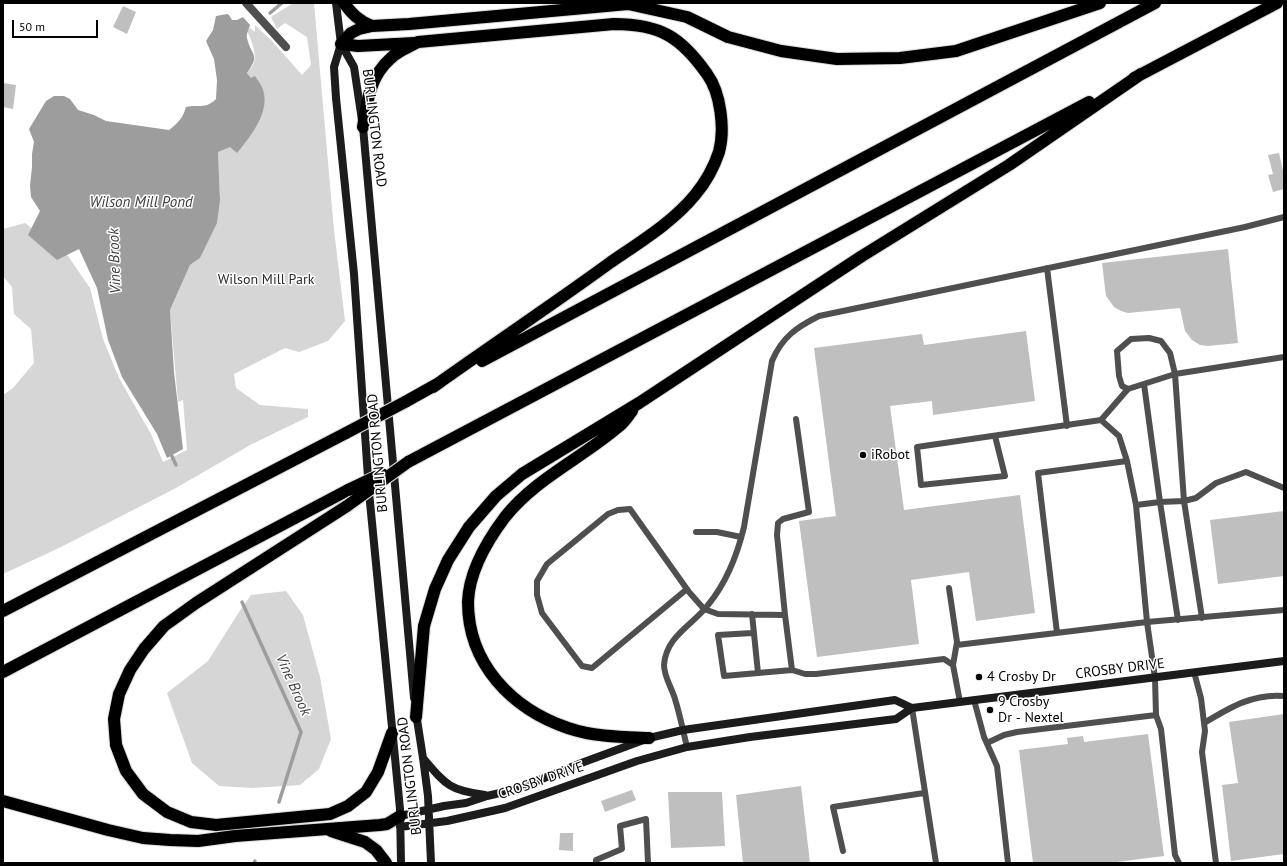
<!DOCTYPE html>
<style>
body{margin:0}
#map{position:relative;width:1287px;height:866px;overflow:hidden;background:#fff;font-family:"PT Sans",sans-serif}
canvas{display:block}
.frame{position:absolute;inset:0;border:4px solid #000;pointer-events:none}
.scale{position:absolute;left:12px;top:20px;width:86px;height:18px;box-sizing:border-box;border:2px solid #000;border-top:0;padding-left:5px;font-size:12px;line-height:14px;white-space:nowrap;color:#000;-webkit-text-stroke:3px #fff;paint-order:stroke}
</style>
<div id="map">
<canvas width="1287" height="866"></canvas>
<div class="frame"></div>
<div class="scale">50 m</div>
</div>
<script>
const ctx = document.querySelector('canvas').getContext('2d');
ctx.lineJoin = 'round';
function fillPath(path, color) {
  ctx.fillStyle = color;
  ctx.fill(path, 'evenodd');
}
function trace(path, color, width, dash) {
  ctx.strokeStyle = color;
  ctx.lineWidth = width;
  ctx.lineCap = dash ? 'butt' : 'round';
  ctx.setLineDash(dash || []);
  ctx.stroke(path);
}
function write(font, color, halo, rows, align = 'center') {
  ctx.font = font + ' "PT Sans",sans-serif';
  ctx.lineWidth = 3;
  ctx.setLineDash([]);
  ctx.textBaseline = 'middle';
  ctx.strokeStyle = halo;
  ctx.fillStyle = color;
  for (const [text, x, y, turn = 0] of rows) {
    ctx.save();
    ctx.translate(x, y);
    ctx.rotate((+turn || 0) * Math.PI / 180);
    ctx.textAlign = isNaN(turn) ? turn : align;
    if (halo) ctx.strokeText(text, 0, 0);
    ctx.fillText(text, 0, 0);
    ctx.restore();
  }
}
fillPath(new Path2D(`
 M 293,3 L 314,3 L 334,230 L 345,321 L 328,341 L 299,352 L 285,348 L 234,374 L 236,388 L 260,405 L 308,409 L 308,417 L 252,444 L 176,488 L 61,547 L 3,574 L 3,395 L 13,388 L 34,363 L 31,329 L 14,314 L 12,287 L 3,276 L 3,229 L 25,223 L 68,256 L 90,288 L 103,339 L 119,378 L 151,434 L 163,462 L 187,450 L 183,400 L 178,402 L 170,310 L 190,265 L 200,258 L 220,200 L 218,152 L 230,146 L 237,152 L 251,78 L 247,73 C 249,70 252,68 253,65 C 258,55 251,39 247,31 L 250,28 L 255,32 L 255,25 L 272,41 L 302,75 L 311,65 L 307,37 L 285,23 L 277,29 L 271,17 Z
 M 286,591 L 303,615 L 320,677 L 331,739 L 319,769 L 300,785 L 252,788 L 219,786 L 192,763 L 167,693 L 208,661 L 239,612 L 251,595 Z`), '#d6d6d6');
fillPath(new Path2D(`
 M 227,14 L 229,15 L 232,20 L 237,20 L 243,17 L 250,25 C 249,29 246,34 247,38 C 251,56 261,54 247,73 L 251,78 L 255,76 C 257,79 260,83 262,87 C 272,110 251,136 237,153 L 230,147 L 218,152 L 220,200 L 217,223 L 200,258 L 190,265 L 170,310 L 174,372 L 183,449 L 167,458 L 157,434 L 122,377 L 108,340 L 97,288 L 79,249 L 57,260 L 28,235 L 40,211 L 31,197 L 30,186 L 32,167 L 32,154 L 34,142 L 29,129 L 46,101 L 54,96 L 64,96 L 70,99 L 78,110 L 94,115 L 106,121 L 169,130 C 178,123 183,118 186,107 C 198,104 205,110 216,99 L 217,80 L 214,59 L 206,41 L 213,30 L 216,16 Z`), '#9d9d9d');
trace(new Path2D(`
 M 270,13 L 282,3
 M 170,452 L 176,465
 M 242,602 L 301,732 L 279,802
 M 254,863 L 255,861`), '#9d9d9d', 3.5);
fillPath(new Path2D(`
 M 123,6 L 136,12 L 127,34 L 113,27 Z
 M 3,83 L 16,85 L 13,109 L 3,107 Z
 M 1279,153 L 1284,175 L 1284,189 L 1273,192 L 1268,175 L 1273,174 L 1268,155 Z
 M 1228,249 L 1238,343 L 1208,346 L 1200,345 L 1192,340 L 1185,331 L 1180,308 L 1128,313 L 1121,311 L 1114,307 L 1106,296 L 1102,263 Z
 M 1026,331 L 1035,401 L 933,415 L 932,401 L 890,406 L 904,510 L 1020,495 L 1035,613 L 976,621 L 969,572 L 911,580 L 919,644 L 817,657 L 799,521 L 836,516 L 814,348 L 922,334 L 924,345 Z
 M 1284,511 L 1284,576 L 1218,584 L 1210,520 Z
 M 1284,714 L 1284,854 L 1231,861 L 1222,785 L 1238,783 L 1229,722 Z
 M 1148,734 L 1164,856 L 1109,863 L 1033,863 L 1019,750 L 1068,744 L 1067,738 L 1083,736 L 1084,742 Z
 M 801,786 L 810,863 L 743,863 L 736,795 Z
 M 632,790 L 636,800 L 605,812 L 601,801 Z
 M 668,792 L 722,792 L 725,846 L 671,848 Z
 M 560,833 L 573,833 L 573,851 L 559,850 Z`), '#bfbfbf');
const motorway = new Path2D(`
 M 344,3 C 352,14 359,21 372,26
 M 341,44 L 351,33 L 359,29 L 372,26 L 409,24 L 628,4 L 687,17 L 728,37 L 781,51 L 837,59 L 900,58 L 956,51 L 1100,3
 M 341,44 L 358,46 L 414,43
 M 1134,78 L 1277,3
 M 363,127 C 367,101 370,76 391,58 C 398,51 409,47 418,42 L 614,24 C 660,24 681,37 707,74 C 721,93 725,130 719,152 C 714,167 705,183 695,195 C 673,222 640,242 611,262 C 552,305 492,345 433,387
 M 482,361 L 1155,3
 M 405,402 L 439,383
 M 632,411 C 628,416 624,423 618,427 C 582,458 535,479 505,517 C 487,541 469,571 468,602 C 468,664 512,709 568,728 C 594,737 622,737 649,738
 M 408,462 L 1089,102
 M 347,506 L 196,603 L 164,626 L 144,649 L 130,670 L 119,694 L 114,719 L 116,745 L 126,771 L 143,794 L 167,812 L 191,822 L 216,825 L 330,814 L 348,806 L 366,792 L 378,772 L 392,733
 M 3,611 L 346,433
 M 3,672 L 348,490
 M 416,717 L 424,626 L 435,589 L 448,560 L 469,527 L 496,496 L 522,474 L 639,403 L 862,256 L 1009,165 L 1141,74
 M 3,801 L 108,830 L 143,838 L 170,840 L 198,841 L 235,836 L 380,825 L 387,824 L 400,816
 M 331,831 L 365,842 L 376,850 L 386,863`);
trace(motorway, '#dbdbdb', 14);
trace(new Path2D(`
 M 1047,268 L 1067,426
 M 1144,384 L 1160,502 L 1178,620
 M 1128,389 L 1122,386 L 1119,376 L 1117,351 L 1131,339 L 1149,338 L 1161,341 L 1170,353 L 1175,374 L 1184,501 L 1202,618
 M 1101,420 L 1119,436 L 1127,461 L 1136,505 L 1147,622 L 1155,678 L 1156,715 L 1161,729 L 1175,855 L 1179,863
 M 995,436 L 1005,476 L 921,485 L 917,447 L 1101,420 L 1128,389 L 1175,374 L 1284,357
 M 1136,505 L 1160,502 L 1184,501 L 1196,498 L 1216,483 L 1246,472 L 1284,488
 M 696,532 L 717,532 L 741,537
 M 949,588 L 957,642 L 953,665
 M 687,589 L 592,668 L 582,666 L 542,613 L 537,595 L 537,581 L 547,564 L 608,514 L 618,510 L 630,509 L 689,592 L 704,609 L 718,614 L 785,615 L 792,670 L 724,676 L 718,635 L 753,633
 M 752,614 L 758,673
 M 785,615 L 777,535 L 778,523 L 783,519 L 809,512 L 796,419
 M 1057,633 L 1038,473 L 1127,461
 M 957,645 L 1147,622 L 1284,610
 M 792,670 L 805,674 L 816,674 L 944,659 L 953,665 L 960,702
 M 1194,672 L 1201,698 L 1205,731 L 1202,752 L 1216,863
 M 974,700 L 984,737 L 997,766 L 1008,863
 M 912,708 L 936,863
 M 1204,723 C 1229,708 1253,693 1284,696
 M 987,743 L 1004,735 L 1017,732 L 1156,715
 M 687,747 C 683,731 680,715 675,699 C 672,688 664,677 664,665 C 666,636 693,625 708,605 C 727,582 737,556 744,527 L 772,361 C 782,337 797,327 819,316 L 1245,227 L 1284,217
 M 843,851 L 833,807 L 924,793
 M 596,863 L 596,860 L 622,849 L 620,826 L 646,819 L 648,863`), '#4f4f4f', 6);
trace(new Path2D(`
 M 246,3 L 286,47`), '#4f4f4f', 8);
trace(new Path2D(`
 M 336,3 L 341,44 L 354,67 L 363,127 L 414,698
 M 341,44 L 334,67 L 336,98 L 354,274 L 369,492 L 400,809 L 401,863
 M 416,713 L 423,758 L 428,796 L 431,863
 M 423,758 C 446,785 449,790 485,795
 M 400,816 L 444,806 L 466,803 L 487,796 L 517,789 L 584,762 L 649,738 L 683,730 L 895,700 L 912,708
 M 400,827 L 447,821 L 505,808 L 637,761 L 687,747 L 750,737 L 896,719 L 912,708 L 1284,661`), '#1c1c1c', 8);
trace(motorway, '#000', 12);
const motorwayBridge = new Path2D(`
 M 346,433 L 405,402
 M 348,490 L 382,474
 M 347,506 L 408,462`);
trace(motorwayBridge, '#dbdbdb', 14, []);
trace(motorwayBridge, '#000', 12);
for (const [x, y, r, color] of [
 [863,455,4,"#000"],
 [979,677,4,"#000"],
 [990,710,4,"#000"]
]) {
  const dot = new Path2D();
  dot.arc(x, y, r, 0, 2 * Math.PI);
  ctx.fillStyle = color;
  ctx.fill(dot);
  trace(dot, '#fff', 1.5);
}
write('14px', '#000', '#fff', [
 ["BURLINGTON ROAD",374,128,83],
 ["BURLINGTON ROAD",378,453,-95],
 ["CROSBY DRIVE",1120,669,-7],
 ["BURLINGTON ROAD",410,776,-97],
 ["CROSBY DRIVE",541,781,-19]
]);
write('14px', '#2d2d2d', '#fff', [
 ["Wilson Mill Park",266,280]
]);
write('14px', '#000', '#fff', [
 ["iRobot",871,455],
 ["4 Crosby Dr",987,677],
 ["9 Crosby",998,702],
 ["Dr - Nextel",998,718]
], 'left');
write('italic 15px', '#3e3e3e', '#fff', [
 ["Wilson Mill Pond",141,203],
 ["Vine Brook",115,261,-92],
 ["Vine Brook",293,685,66]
]);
</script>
